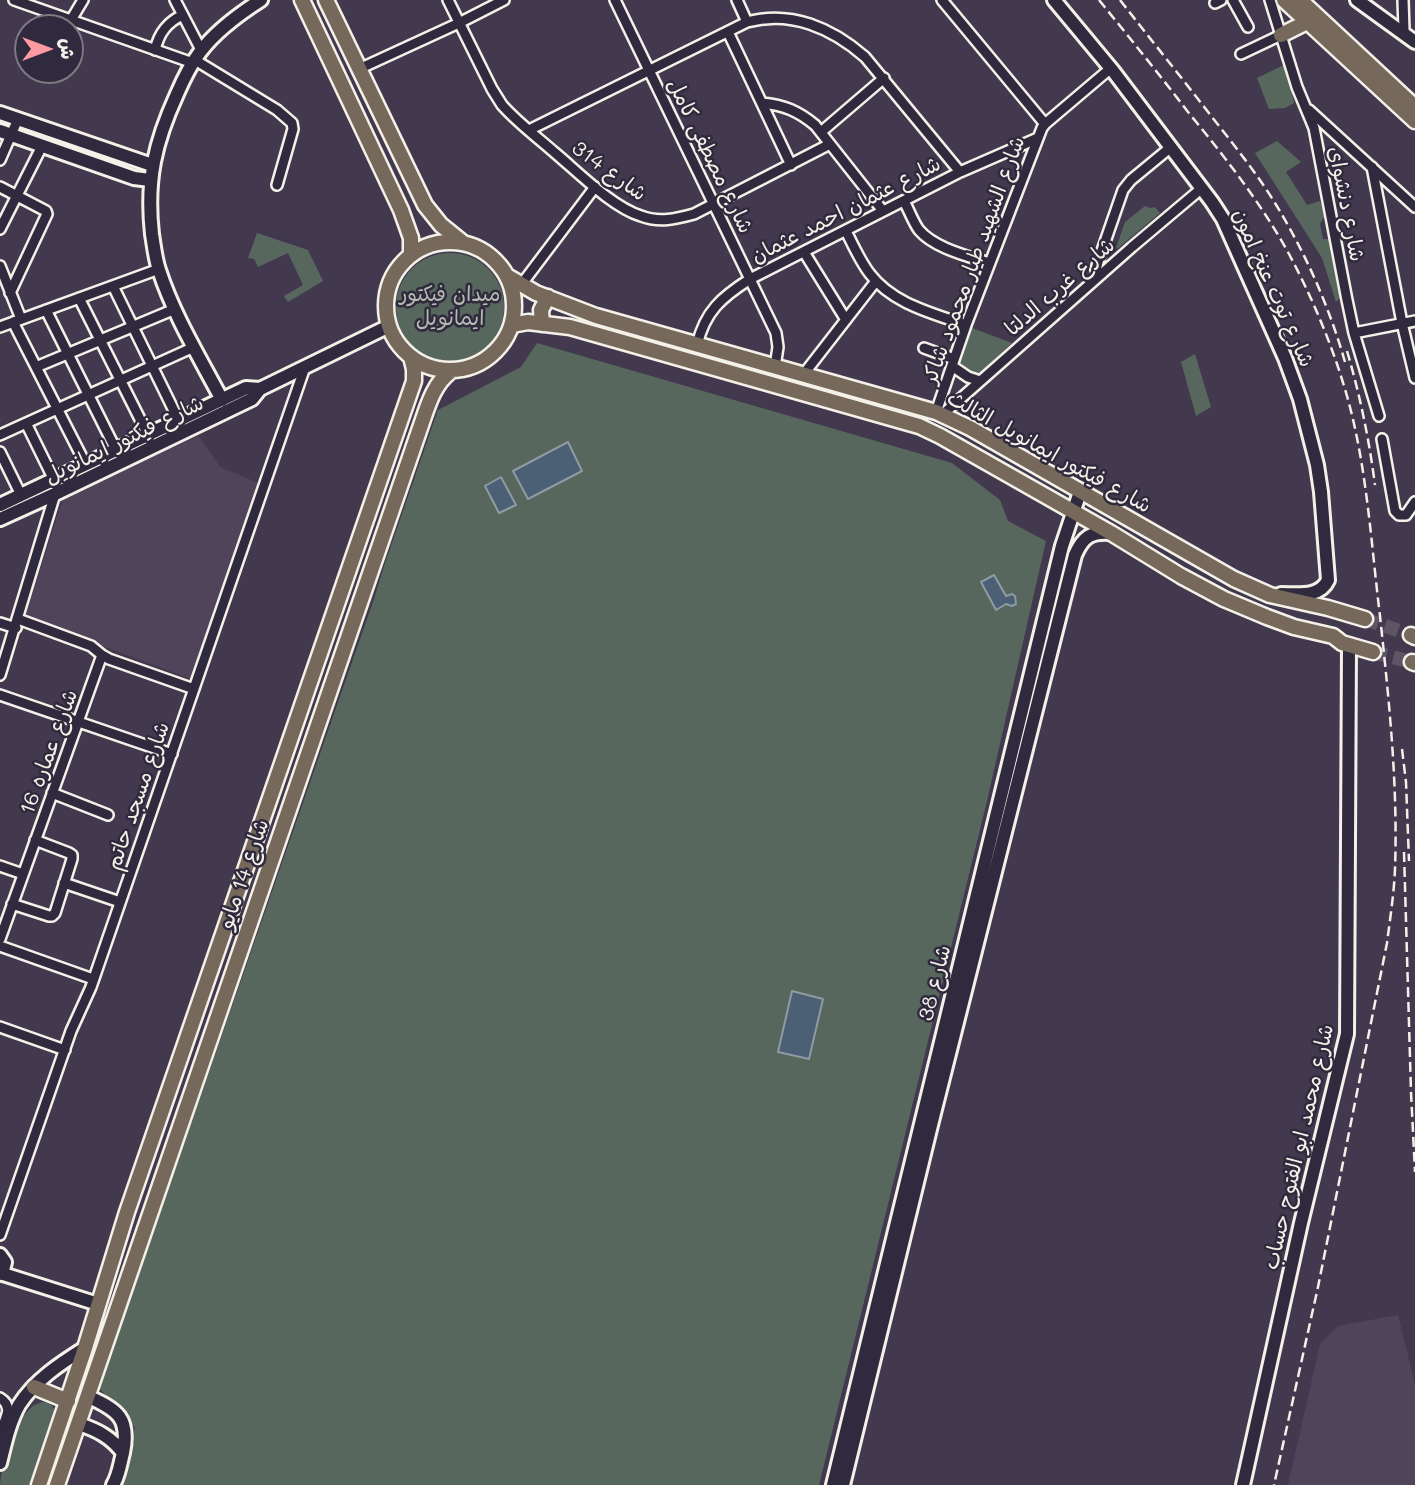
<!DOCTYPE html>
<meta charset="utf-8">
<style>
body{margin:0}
#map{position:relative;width:1415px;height:1485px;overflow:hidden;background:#42394e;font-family:Mali,"Playpen Sans Arabic",sans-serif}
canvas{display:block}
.north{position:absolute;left:14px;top:14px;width:70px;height:70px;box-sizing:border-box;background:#2f2a3d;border:2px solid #7e7a81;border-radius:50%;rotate:90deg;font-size:19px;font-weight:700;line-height:28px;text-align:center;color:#f4f1e8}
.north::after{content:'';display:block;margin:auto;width:24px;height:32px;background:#ff9aa2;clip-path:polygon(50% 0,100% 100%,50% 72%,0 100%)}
</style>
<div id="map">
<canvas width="1415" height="1485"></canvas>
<div class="north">ش</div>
</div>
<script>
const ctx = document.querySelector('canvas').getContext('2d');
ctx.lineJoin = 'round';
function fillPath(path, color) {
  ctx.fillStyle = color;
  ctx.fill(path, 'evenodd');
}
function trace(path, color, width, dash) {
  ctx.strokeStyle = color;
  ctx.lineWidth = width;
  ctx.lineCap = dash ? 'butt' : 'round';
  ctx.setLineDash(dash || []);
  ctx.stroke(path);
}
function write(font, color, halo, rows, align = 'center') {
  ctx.font = font + ' Mali,"Playpen Sans Arabic",sans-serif';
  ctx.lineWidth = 5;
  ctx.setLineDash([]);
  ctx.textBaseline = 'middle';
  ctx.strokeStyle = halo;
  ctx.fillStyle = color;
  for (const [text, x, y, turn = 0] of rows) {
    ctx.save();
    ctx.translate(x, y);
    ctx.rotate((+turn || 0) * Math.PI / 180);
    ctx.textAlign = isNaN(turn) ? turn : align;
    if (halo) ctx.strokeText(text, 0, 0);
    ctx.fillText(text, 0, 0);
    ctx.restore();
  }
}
fillPath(new Path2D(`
 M 199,436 L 220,467 L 261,484 L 191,679 L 25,617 L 64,495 Z
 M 1398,1315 L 1415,1384 L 1415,1485 L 1288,1485 L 1320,1344 L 1338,1326 Z`), '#50445a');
fillPath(new Path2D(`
 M 1286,64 L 1294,103 L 1285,108 L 1269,109 L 1257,78 Z
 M 1277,141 L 1301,162 L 1286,172 L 1307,205 L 1320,201 L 1325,215 L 1320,224 L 1323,239 L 1329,239 L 1340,298 L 1336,302 L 1322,258 L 1255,153 Z
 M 1145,206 L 1150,208 L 1155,207 L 1160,213 L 1117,249 L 1116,248 L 1125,222 Z
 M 257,233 L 308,250 L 323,281 L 288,302 L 284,296 L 303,285 L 288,253 L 258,267 L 254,259 L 248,258 Z
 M396 307a54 54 0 1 1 108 0a54 54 0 1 1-108 0Z
 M 972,328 L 1012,343 L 977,375 L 963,371 L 958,363 L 964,343 Z
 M 537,343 L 952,463 L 1000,500 L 1008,521 L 1046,541 L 987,801 L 819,1485 L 115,1485 L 135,1428 L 99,1388 L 374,599 L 384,566 L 438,410 L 521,367 Z
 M 1195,354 L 1211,407 L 1196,416 L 1181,362 Z
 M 43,1402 C 47,1403 51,1404 53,1407 C 61,1419 35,1471 31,1485 L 0,1485 C 2,1463 15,1420 33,1406 C 36,1404 39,1403 43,1402 Z`), '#58675e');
const water = new Path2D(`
 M 568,442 L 582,471 L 528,499 L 513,471 Z
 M 501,477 L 516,505 L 499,513 L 485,486 Z
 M 994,575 L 1006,596 L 1012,594 L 1015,596 L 1016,604 L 1012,606 L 1006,604 L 996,610 L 981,582 Z
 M 792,991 L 823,999 L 809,1059 L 778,1052 Z`);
fillPath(water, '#4b6075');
trace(water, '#8f9aa3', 2);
trace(new Path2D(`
 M 1365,619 L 1411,635
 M 1373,652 L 1412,662`), '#5d5565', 14, [14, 7]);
const street = new Path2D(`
 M 14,0 L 193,63
 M 175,0 L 201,50
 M 448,0 L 492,89 L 502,105 C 518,123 537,137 554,152 C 578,172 612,207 641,216 C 659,223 676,219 694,214 L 830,144
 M 615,0 L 776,333 L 778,347 L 775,367
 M 737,0 L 747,22
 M 942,0 L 1045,124
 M 1233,0 L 1248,27
 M 1270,0 L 1297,87 L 1314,128 L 1347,300 L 1354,333 L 1379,416
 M 1403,0 L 1404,30
 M 1215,3 L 1221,0
 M 71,20 L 83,0
 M 728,32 L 791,165
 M 155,50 C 159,33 167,22 183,15
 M 1241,54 L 1281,35
 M 195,60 L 277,110 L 292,123 L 293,129 L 277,185
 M 359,69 L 459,23 L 504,0
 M 762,103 C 784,105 798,111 815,125 L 883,211
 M 1309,110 L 1415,207
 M 529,130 L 747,22 C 791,10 832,28 865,57 L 960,172
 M 821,132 L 884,78
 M 0,160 L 18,119
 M 1372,167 L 1402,323 L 1415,378
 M 0,187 L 46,211 L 47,214 L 10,293
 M 904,201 C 909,210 913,222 919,230 C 934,248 968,256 989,263
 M 0,229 L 42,146
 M 846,231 C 853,245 860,261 870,274 C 893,304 932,313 966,325
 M 804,252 L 846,320
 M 0,266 L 21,319
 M 1098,277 L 1096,270 L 1098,262 L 1123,190 L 1131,180 L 1171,147
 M 521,285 L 595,187
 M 113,286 L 179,421
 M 79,298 L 148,435
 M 46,310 L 116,450
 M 13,322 L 86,465
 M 0,327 L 159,269
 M 1354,333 L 1415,321
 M 697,345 C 705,311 722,297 750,279 L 960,172 L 1038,138
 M 924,348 L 954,359
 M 952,366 L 968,377 L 980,381
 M 36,367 L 175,309
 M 803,375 L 876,281
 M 936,412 L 966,325 L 1042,128 L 1045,124 L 1111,68
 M 942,415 L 1132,247 L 1202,188
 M 26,423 L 54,480
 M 0,435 L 194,347
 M 1382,439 L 1395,511 L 1399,515 L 1406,515 L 1415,502
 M 0,452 L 21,495
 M 18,619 L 91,646 L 102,655 L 109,659 L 194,689
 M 0,623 L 16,628
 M 0,675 L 55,494
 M 0,695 L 172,754
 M 52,793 L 108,815
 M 0,866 L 23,874
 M 64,883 L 120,902
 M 12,904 L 49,916 L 52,916 L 55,913 L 72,859 L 72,855 L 69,853 L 35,840
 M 0,939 L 102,655
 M 0,946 L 93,979
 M 0,1027 L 65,1050
 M 0,1235 L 71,1031 L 91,987 L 305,367
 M 0,1398 C 15,1407 4,1420 0,1433`);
const secondary = new Path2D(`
 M 1054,0 L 1113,71 L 1212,202 L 1223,219 L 1285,358 L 1300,399 L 1317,465 L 1321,492 L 1328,580 C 1320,598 1297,594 1281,594
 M 1357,0 L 1415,42
 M 0,113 L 152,165
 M 0,131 L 134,178 L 150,180
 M 222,400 C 200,358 174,316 159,270 C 155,258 154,246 152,234 C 146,180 155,142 177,94 C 183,80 191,64 200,52 C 216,31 239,14 261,0
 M 0,505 L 246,388 L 260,389
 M 0,519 L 55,494 L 252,399 L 260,389 L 389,326
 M 0,1255 L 5,1262 L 2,1274
 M 0,1273 L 98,1304
 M 87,1396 C 118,1410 130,1418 123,1453 C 120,1464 119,1475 113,1485
 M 79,1424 C 97,1430 111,1437 123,1453
 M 0,1463 C 5,1443 9,1423 19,1405 C 35,1380 61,1363 85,1348
 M 833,1485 L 1062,546 L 1080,492
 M 843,1485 L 931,1125 L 1075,555 C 1083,537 1091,531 1111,533
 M 1243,1485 L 1301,1223 L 1347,1034 L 1349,645`);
const primary = new Path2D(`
 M 302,0 L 401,210 L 411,238 L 411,254
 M 326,0 L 425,205 L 441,225 L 462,242
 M 1284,0 L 1415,121
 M 1300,0 L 1415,107
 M 1281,35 L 1307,22
 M386 306a64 64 0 1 1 128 0a64 64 0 1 1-128 0Z
 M 507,276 L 536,293 L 596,316 L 936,412 L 970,428 L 1234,579 L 1270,595 L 1328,608 L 1365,619
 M 542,324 L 541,310 L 548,297
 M 512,325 L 528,322 L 570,327 L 919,426 L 940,436 L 1111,533 L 1181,576 L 1224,599 L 1267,617 L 1294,627 L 1333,636 L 1342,643 L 1373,652
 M 1411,635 L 1415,637
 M 1412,662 L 1415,663
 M 34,1387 L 68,1401
 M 39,1485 L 85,1348 L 127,1212 L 414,381 L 414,369 L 411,357
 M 57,1485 L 419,431 C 427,409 432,385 451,371`);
trace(street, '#f4f1e8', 14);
trace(secondary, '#f4f1e8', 18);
trace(primary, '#f4f1e8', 19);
trace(street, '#2f2a3d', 9);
trace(secondary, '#2f2a3d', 12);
trace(primary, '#76695c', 14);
trace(new Path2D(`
 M 1099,0 C 1129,37 1159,74 1188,112 C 1225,157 1261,203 1289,254 C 1313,299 1333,347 1347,396 C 1367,467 1371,543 1380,616 C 1389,700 1398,785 1395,869 C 1394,894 1390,919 1387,943 L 1318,1287 L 1274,1485
 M 1120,0 C 1148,36 1177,72 1205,108 C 1229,139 1254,169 1275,203 C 1305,252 1329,306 1345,362
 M 1347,351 C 1360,395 1369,439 1375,485
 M 1402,749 L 1406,782 L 1409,861
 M 1404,852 L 1411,1092 L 1415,1172`), '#f4f1e8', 2.5, [10, 5]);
write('21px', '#f4f1e8', '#2f2a3d', [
 ["شارع مصطفى كامل",710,156,64],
 ["شارع 314",609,171,36],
 ["شارع دنشواى",1346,204,79],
 ["شارع عثمان احمد عثمان",846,210,-27],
 ["شارع الشهيد طيار محمود شاكر",974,260,-70],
 ["شارع غرب الدلتا",1060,287,-41],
 ["شارع توت عنخ امون",1273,288,66],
 ["شارع فيكتور ايمانويل",124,440,-26],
 ["شارع فيكتور ايمانويل الثالث",1049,452,29],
 ["شارع عماره 16",49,752,-70],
 ["شارع مسجد حاتم",138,796,-71],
 ["شارع 14 مايو",244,874,-71],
 ["شارع 38",935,983,-76],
 ["شارع محمد ابو الفتوح حساب",1299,1147,-77]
]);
write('21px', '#b6bab1', '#2f2a3d', [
 ["ميدان فيكتور",450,295],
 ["ايمانويل",450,319]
]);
</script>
